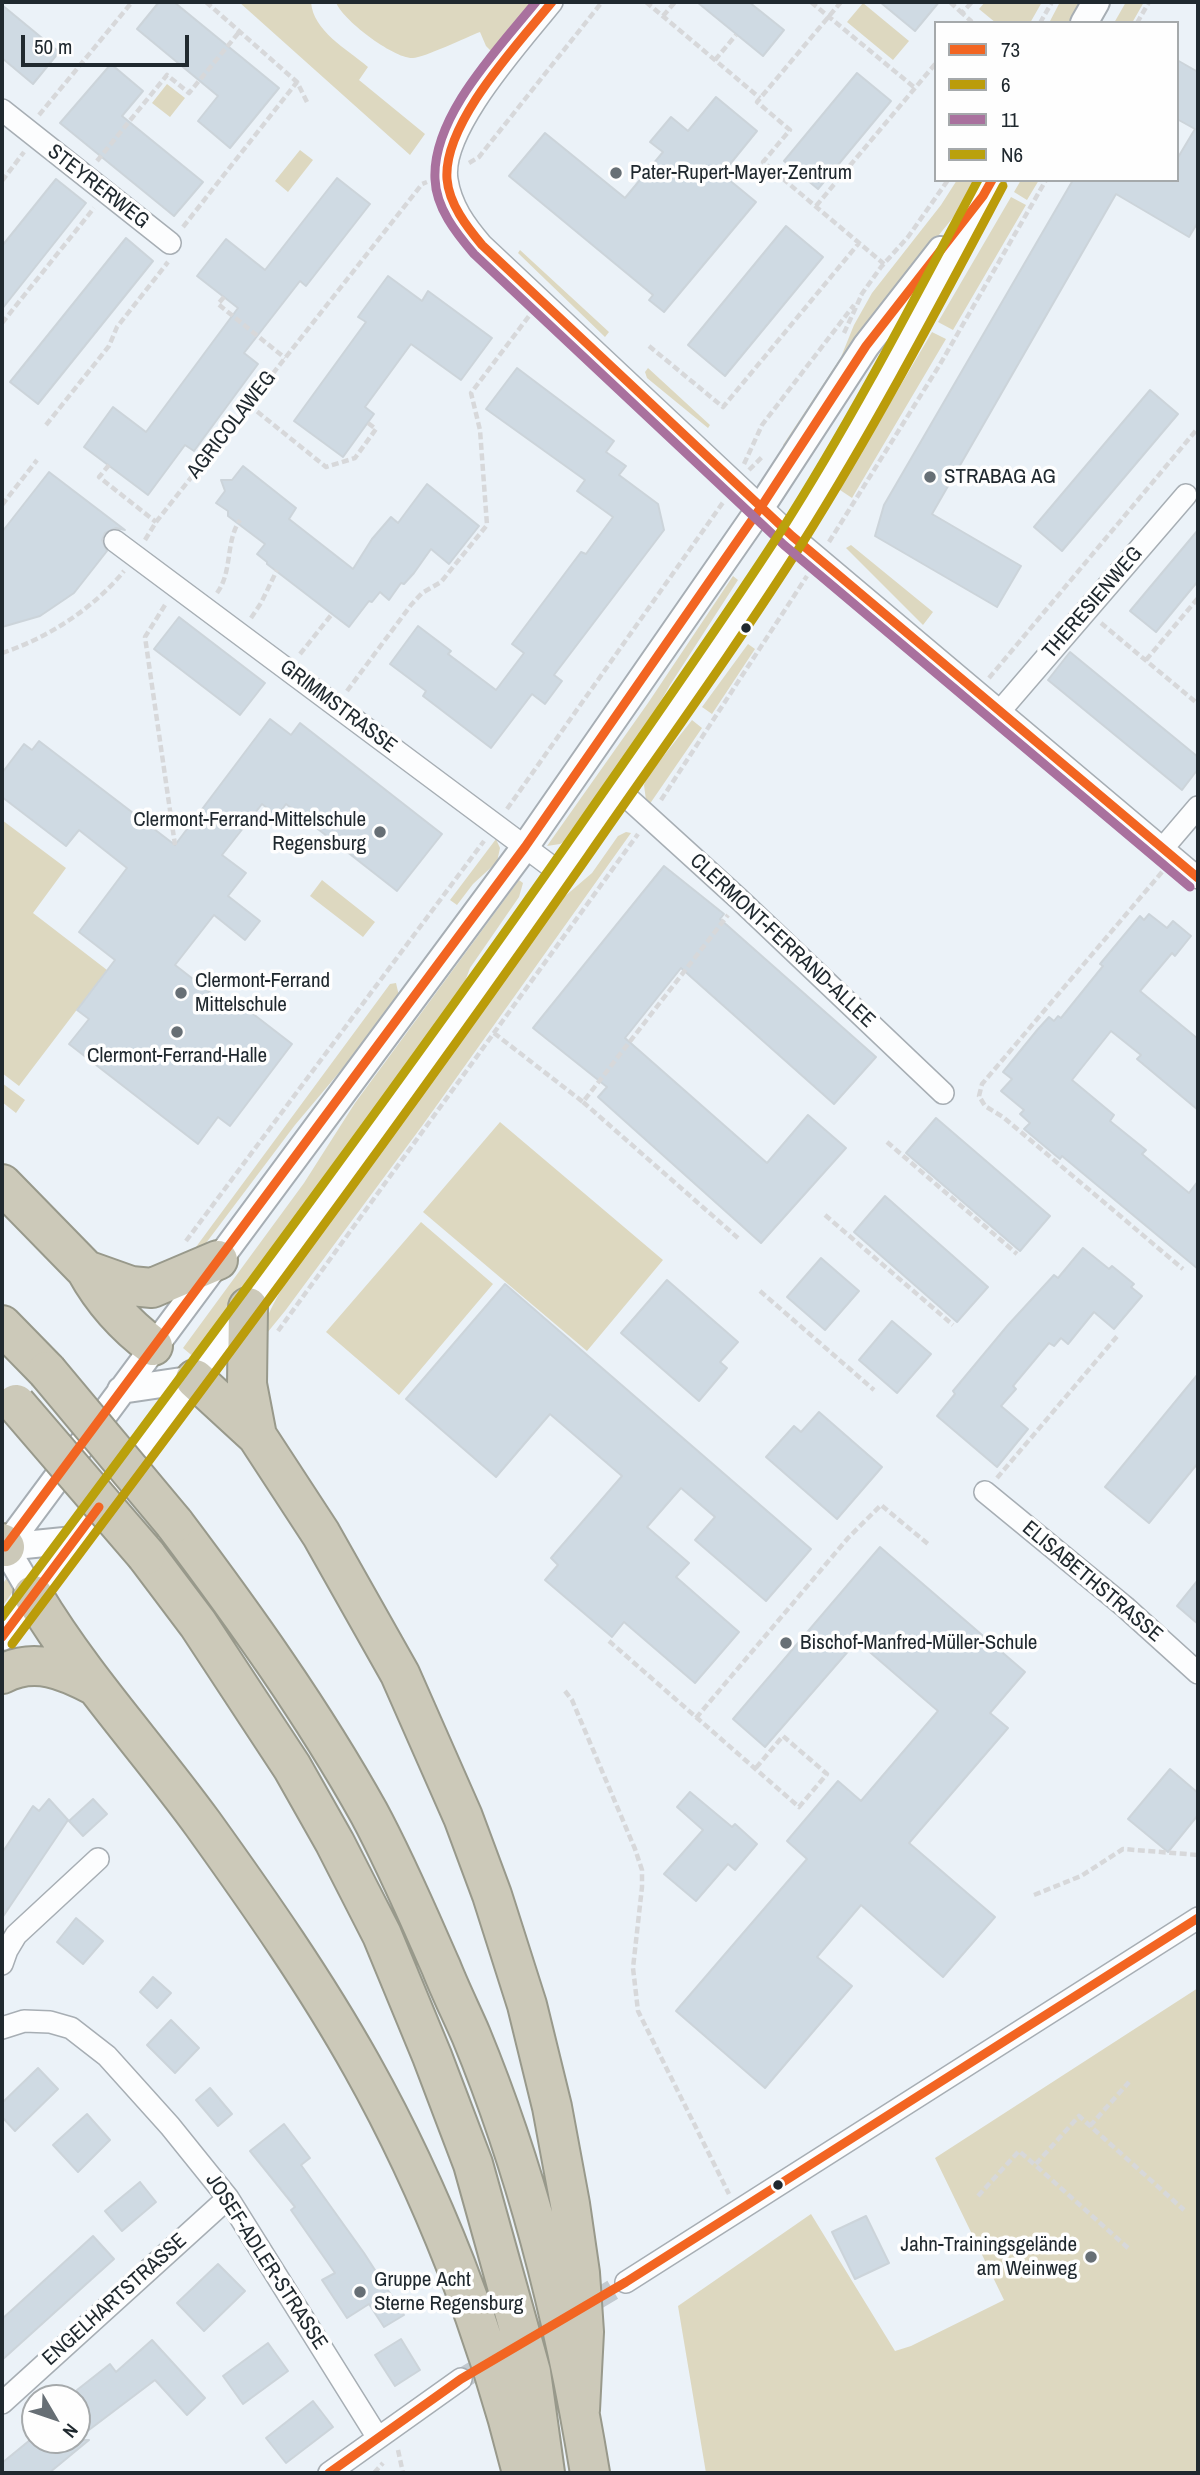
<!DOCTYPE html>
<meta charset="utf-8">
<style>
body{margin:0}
#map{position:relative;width:1200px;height:2475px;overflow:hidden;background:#ebf2f8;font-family:"Archivo Narrow",sans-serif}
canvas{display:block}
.frame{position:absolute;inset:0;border:4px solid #20292f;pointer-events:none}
.legend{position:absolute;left:934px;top:21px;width:245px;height:161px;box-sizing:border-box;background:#fefefe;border:2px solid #a5a9ab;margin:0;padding:9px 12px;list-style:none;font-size:21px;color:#20292f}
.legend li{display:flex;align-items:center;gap:14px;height:35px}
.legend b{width:35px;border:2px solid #a5a9ab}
.north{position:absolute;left:21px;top:2384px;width:70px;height:70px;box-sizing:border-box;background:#fefefe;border:2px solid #a5a9ab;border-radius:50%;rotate:129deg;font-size:19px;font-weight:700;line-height:28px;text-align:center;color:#20292f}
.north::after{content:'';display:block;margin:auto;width:24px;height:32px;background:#676f75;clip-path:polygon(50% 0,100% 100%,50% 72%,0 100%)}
.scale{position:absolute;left:21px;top:35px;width:168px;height:32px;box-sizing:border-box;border:4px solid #20292f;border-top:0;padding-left:9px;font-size:21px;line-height:24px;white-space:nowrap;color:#20292f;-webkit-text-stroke:5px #fefefe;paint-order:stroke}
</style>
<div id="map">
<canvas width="1200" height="2475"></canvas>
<div class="frame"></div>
<ul class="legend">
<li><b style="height:9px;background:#f26522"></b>73</li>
<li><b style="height:9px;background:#bb9c0a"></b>6</li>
<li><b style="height:9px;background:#a9719e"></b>11</li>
<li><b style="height:9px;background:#baa10c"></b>N6</li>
</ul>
<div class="north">N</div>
<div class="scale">50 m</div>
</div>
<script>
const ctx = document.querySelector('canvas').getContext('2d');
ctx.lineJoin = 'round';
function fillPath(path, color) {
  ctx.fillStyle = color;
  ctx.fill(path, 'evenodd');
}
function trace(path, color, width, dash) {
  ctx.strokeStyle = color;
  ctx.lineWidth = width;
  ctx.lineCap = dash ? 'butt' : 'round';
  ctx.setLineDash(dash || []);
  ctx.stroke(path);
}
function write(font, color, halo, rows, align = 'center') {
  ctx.font = font + ' "Archivo Narrow",sans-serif';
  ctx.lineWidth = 7;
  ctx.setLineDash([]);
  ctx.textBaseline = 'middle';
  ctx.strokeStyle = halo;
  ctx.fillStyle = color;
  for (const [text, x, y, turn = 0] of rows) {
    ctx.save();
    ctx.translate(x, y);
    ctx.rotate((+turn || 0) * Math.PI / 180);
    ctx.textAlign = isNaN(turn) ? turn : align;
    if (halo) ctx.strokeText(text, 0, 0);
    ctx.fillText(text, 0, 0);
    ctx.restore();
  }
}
fillPath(new Path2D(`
 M 239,2 L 311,2 C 313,31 347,49 368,67 L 359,80 L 425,134 L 410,155 Z
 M 336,2 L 531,2 L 491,51 L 486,46 L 480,32 C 467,37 423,58 413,58 C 394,59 341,19 336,2 Z
 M 985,2 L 1042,2 L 1030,23 L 996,23 L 979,9 Z
 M 1060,2 L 1081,2 L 1069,23 L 1049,23 Z
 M 1126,2 L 1144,2 L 1132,23 L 1114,23 Z
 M 863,3 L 909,41 L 893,60 L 847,22 Z
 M 167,84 L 185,98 L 170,117 L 152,103 Z
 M 300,150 L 313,160 L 288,192 L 275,181 Z
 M 957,180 L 976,180 L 956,214 L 912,268 L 785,449 L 783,445 L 841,357 L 854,325 L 872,293 L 941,205 Z
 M 1021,180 L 1039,180 L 1027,200 L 1014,192 Z
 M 1011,197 L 1026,205 L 953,330 L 938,322 Z
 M 520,250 L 609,332 L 605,337 L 518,253 Z
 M 932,332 L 946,339 L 852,498 L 840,490 L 842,485 Z
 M 648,368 L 710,425 L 708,428 L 647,378 L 645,372 Z
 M 851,545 L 933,612 L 923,625 L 846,548 Z
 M 733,576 L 738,580 L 670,685 L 629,757 L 571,837 L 560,844 L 547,846 L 648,703 Z
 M 748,644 L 755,649 L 712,714 L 702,707 Z
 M 692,720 L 702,728 L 647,808 L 644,785 L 647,777 Z
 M 2,820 L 66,868 L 33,913 L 107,970 L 19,1086 L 2,1073 Z
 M 626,832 L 631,833 L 422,1126 L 285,1311 L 258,1344 C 266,1314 279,1292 296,1267 L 564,897 L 592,873 L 618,836 Z
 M 496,839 L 500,848 L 497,862 L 473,884 L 457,905 L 450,900 Z
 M 322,880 L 375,922 L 363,937 L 310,896 Z
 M 519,880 L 523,883 L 519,897 L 470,968 L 457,1003 L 196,1359 L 183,1348 L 304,1183 L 355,1103 Z
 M 396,983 L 400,1000 L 295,1125 L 194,1259 L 179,1270 L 390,984 Z
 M 2,1083 L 25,1100 L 16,1113 L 2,1102 Z
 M 500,1122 L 663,1260 L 587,1351 L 423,1212 Z
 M 421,1222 L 493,1284 L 399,1395 L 326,1332 Z
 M 11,1576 L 16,1587 L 2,1607 C 2,1595 0,1579 11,1576 Z
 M 1198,1988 L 1198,2473 L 706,2473 L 678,2306 L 811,2214 L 895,2351 L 911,2346 L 1004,2300 L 935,2158 Z`), '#ddd8c0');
const building = new Path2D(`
 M 159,2 L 174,2 L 279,88 L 230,148 L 198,121 L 218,96 L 137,29 Z
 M 697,2 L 749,2 L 784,30 L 763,56 Z
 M 880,2 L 939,2 L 915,31 Z
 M 2,5 L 59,52 L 33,84 L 2,58 Z
 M 1177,60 L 1198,72 L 1198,222 L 1189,237 L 1116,194 L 932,514 L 1021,566 L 997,607 L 875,536 L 884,505 L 1073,180 L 1177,180 L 1177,159 L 1195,129 L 1177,119 Z
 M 111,64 L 143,91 L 122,116 L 203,182 L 174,216 L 60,123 Z
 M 857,73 L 891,101 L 818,189 L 784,161 Z
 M 716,97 L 757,131 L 722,174 L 756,202 L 664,312 L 649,300 L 653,295 L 509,176 L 545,133 L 625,198 L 663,152 L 650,142 L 671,117 L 688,131 Z
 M 337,178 L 370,204 L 306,286 L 300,281 L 244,353 L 258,364 L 194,451 L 185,445 L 148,495 L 84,447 L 113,407 L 146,432 L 238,308 L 197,276 L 226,239 L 265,270 Z
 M 56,179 L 86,203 L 2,309 L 2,246 Z
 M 786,226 L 823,257 L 725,376 L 688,345 Z
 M 126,238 L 153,261 L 38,404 L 10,382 Z
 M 388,276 L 422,301 L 428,291 L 492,338 L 461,380 L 411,344 L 365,407 L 374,414 L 343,457 L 294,421 L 366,322 L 358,317 Z
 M 517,368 L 614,441 L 606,452 L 626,466 L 619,475 L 658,504 L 664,530 L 554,675 L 562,681 L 545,704 L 532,694 L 491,748 L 423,696 L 426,691 L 390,664 L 418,626 L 451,651 L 448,654 L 496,690 L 524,653 L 512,644 L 581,552 L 586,554 L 613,517 L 577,491 L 585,480 L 486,409 Z
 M 1150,390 L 1178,414 L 1062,551 L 1034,527 Z
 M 243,466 L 296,508 L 289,519 L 353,569 L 372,539 L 391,517 L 398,523 L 427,484 L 479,526 L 449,564 L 431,549 L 414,573 L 404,584 L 401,583 L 389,600 L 380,592 L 372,602 L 369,601 L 349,627 L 267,564 L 267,562 L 257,554 L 265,544 L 228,516 L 228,511 L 216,503 L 225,491 L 221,480 L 232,480 Z
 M 49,472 L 125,530 L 116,528 L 105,533 L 102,540 L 107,551 L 74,593 L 40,616 L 2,627 L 2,532 Z
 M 1198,530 L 1198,581 L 1156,632 L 1130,611 Z
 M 179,617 L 265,683 L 240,715 L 154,649 Z
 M 1070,652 L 1198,757 L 1198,769 L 1182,790 L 1048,680 Z
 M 270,719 L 291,735 L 300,723 L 442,834 L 397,891 L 286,804 L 277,816 L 262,804 L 222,855 L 246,873 L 228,896 L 260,921 L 245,940 L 214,915 L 175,965 L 229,1007 L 235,1000 L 292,1044 L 230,1126 L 218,1117 L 198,1144 L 69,1044 L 89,1019 L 77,1010 L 115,960 L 79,932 L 127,868 L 79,830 L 66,846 L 2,797 L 2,773 L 24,744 L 32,750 L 39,741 L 175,845 Z
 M 664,866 L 724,914 L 720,919 L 876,1057 L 834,1104 L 681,968 L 625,1038 L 767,1163 L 808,1115 L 846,1148 L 761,1243 L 598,1097 L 607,1087 L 533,1028 Z
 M 1149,914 L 1167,928 L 1173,921 L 1191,936 L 1175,956 L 1172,953 L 1140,991 L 1198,1039 L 1198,1110 L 1137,1059 L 1141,1055 L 1111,1031 L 1072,1080 L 1114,1115 L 1110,1121 L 1146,1150 L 1142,1154 L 1189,1193 L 1198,1181 L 1198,1269 L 1062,1156 L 1060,1159 L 1024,1129 L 1030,1123 L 1020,1114 L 1024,1110 L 1001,1091 L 1012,1079 L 1003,1072 L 1038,1029 L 1049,1017 L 1054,1021 L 1058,1016 L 1061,1018 L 1103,966 L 1100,964 L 1140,916 L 1144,920 Z
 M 936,1118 L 1050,1216 L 1020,1251 L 906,1153 Z
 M 885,1196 L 988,1287 L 957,1322 L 854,1232 Z
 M 1083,1248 L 1109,1269 L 1112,1266 L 1134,1284 L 1131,1287 L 1142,1296 L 1114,1329 L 1094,1312 L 1068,1344 L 1061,1338 L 1054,1346 L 1049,1343 L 1013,1386 L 1016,1389 L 1001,1406 L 1028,1429 L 997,1467 L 937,1416 L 955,1394 L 953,1391 L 1008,1325 L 1054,1275 L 1058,1278 Z
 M 821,1258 L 859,1291 L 825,1330 L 787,1297 Z
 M 667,1280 L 738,1342 L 720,1362 L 727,1368 L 699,1401 L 621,1333 Z
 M 505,1284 L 811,1549 L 766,1601 L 695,1540 L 715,1517 L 681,1488 L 647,1527 L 689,1563 L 676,1577 L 739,1632 L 695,1683 L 624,1622 L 612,1637 L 545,1580 L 558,1565 L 551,1558 L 622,1476 L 550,1414 L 496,1477 L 406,1399 Z
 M 892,1321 L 931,1354 L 897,1393 L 859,1360 Z
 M 1198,1374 L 1198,1463 L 1149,1523 L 1105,1487 Z
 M 819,1412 L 882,1467 L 837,1519 L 766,1457 L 794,1426 L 801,1432 Z
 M 880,1547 L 1025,1672 L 990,1713 L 1008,1728 L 909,1843 L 995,1917 L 943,1977 L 861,1905 L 817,1957 L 852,1986 L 765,2088 L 676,2011 L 807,1859 L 787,1841 L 838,1781 L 861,1801 L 938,1711 L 857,1641 L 765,1747 L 733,1719 Z
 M 1198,1580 L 1198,1624 L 1177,1606 Z
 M 1170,1769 L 1198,1793 L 1198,1815 L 1168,1852 L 1128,1819 Z
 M 690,1792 L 732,1827 L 735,1824 L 757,1844 L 735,1870 L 728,1864 L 696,1901 L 664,1874 L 703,1830 L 677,1807 Z
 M 49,1799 L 68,1820 L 2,1918 L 2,1853 L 33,1806 L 39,1811 Z
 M 93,1799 L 107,1814 L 83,1836 L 69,1821 Z
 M 76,1918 L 103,1941 L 83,1964 L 57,1942 Z
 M 153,1977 L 171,1993 L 157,2008 L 140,1992 Z
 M 171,2020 L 199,2048 L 175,2073 L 147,2045 Z
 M 38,2068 L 58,2089 L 15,2131 L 2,2117 L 2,2103 Z
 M 210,2088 L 232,2114 L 218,2126 L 196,2100 Z
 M 87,2114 L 110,2140 L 78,2172 L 53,2145 Z
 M 284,2124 L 310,2158 L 301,2165 L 364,2253 L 404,2315 L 384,2327 L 369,2304 L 347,2318 L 322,2280 L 335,2273 L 291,2210 L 295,2207 L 250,2151 Z
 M 140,2182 L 156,2202 L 122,2231 L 105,2211 Z
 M 866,2216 L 889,2263 L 855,2279 L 832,2232 Z
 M 93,2236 L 114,2259 L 2,2360 L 2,2319 Z
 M 218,2264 L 245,2291 L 204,2331 L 177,2303 Z
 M 401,2339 L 420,2370 L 395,2386 L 375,2355 Z
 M 152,2340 L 205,2398 L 187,2415 L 155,2380 L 77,2439 L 77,2390 L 110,2364 L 116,2372 Z
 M 268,2343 L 288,2371 L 243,2404 L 223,2376 Z
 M 313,2401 L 333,2427 L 286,2463 L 266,2438 Z
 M 30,2440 L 89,2440 L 49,2473 L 2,2473 L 2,2463 Z`);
fillPath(building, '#cfdae3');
trace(building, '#ccd4da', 2);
trace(new Path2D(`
 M 461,2379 L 626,2282`), '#c2cad0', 21, [21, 10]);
const minor = new Path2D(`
 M 552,2 C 521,41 439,130 447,180 C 451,206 465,225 482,245 L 792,536 L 1198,878
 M 2,110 L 170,243
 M 115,541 L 560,873
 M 1000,711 L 1186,495
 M 619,790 L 740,900 L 943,1093
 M 1163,848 L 1198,807
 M 985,1492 L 1125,1607 L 1198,1673
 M 2,1964 L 7,1950 L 16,1935 L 98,1859
 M 2,2028 L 24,2021 L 50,2022 L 71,2028 L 107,2056 L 170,2126 L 228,2198 L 378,2438
 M 626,2282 L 1198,1918
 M 2,2403 L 228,2198
 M 329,2473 L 461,2379`);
const tertiary = new Path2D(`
 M 1084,23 L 1096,2
 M 121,1390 L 195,1379
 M 5,1547 L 74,1540
 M 5,1547 L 33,1595
 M 2,1552 L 525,847 L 761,507 L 866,346 L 941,250
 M 2,1637 L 195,1379 L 474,998 L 661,730 L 792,536 L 837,461 L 894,364 L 992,180`);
const motorway = new Path2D(`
 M 2,1184 L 86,1270 C 102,1299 126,1326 153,1346
 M 86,1270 L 131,1286 L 152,1288 L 218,1260
 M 248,1307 L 247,1384 L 257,1436
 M 2,1325 L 47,1371
 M 195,1379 L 257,1436 L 321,1534 L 400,1674 L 463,1817 L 492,1895 L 527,2005 L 552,2107 L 570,2204 L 580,2273 L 584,2332 L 580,2410
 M 174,1523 C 244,1616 312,1711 369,1813 C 396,1863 418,1915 441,1967 C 450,1990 461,2012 471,2035 C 528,2173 566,2326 590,2473
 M 2,1543 L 5,1547
 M 146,1555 L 198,1624 L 292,1767 L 335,1843 L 382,1935 L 432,2056 L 473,2164 L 531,2372 L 545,2473
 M 33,1595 C 82,1677 147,1747 203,1824 C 259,1902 315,1982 362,2066 C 432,2191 488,2335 522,2473
 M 2,1674 C 35,1657 65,1670 95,1686`);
trace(minor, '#a7aeb4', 24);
trace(tertiary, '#a7aeb4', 30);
trace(motorway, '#98998b', 42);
trace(new Path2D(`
 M 206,2 L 297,82 L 307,102
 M 646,2 L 760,98
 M 811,2 L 915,88
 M 841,2 L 757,102 L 790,130 L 763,162 L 884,264
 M 950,2 L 962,13
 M 663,16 L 675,2
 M 970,23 L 971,21 L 962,13 L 972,2
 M 1040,23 L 1052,2
 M 1137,23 L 1149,2
 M 715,60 L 736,35
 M 39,115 L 132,2
 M 97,161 L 167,75 L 189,93 L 240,31
 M 469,163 L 479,157 L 602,2
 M 2,181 L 24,152
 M 816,206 L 936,63
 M 183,227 L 297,82
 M 861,295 L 881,267 L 908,237 L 948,180
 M 224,297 L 218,304 L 285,358
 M 2,323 L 94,208
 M 844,333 L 862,294
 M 649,346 L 723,407 L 859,243
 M 249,405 L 326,467 L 355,458 L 376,429 L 368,423
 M 46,425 L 109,346 L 117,327 L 168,262
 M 744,464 L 762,425 L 854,305
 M 109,465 L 99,477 L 156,522
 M 749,470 L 763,456
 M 2,505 L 37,460
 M 145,540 L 156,522 L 422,184 L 427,182
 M 829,542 L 939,366 L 1046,180
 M 217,593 C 233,571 225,542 240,520
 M 165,605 L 145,637 L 175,845
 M 251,618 L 261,603 L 277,570
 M 1101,623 L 1198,704
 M 2,653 C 48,638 94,608 124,571
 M 300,654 L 332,614
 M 1146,660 L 1198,598
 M 989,678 L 1198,428
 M 347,691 L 411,605 L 422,593 L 441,582 L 487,525 L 480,430 L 471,393 L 529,316
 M 661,800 L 807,576
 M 507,809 L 724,501
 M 1162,872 L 982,1084 L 979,1096 L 985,1106 L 1003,1117 L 1183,1269
 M 494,1033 L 583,1102 L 728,915
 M 583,1102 L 738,1238
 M 887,1142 L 1017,1254
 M 825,1215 L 953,1325
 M 186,1241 L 484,841
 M 760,1291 L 874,1390
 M 278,1331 L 638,834
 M 997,1478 L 1119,1334
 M 609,1641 L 799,1807 L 827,1774 L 783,1736 L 755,1769
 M 565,1691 L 572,1700 L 635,1849 L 642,1870 L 642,1887 L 633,1968 L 638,2011 L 729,2194
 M 696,1718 L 848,1538 L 881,1505 L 928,1544
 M 1034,1895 L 1081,1876 L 1123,1849 L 1198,1855
 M 1090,2126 L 1129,2082
 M 978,2196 L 1019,2151 L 1035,2165
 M 1128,2248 L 1035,2165 L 1079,2116 L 1184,2210
 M 398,2450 L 403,2473
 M 374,2473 L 383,2463`), '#d7d8da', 4.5, [7, 3.5]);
trace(minor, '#fcfdfe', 21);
trace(tertiary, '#fcfdfe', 26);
trace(motorway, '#ccc9b9', 38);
const motorwayBridge = new Path2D(`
 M 47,1371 L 174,1523
 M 16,1404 L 146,1555`);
trace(motorwayBridge, '#98998b', 42, []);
trace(motorwayBridge, '#ccc9b9', 38);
trace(new Path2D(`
 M 552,2 C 518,44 443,123 447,179 C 449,204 467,227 482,245 L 792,536 L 1198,878
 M 5,1547 L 525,847 L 761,507 L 866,346 L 983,196 L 992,180
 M 2,1637 L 99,1507
 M 329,2473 L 461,2379 L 626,2282 L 1198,1918`), '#f26522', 9);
trace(new Path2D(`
 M 12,1644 C 207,1384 402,1123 588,856 C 660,752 735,649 803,542 C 876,426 939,306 1003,186`), '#bb9c0a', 9);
trace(new Path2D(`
 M 536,2 C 499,48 432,116 435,179 C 436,208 456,233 474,254 L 784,545 L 1190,887`), '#a9719e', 9);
trace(new Path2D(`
 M 2,1617 C 195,1358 389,1099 574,834 C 644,733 715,633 781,531 C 853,418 915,298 978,180`), '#baa10c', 9);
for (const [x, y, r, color] of [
 [616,173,7,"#676f75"],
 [930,477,7,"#676f75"],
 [746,628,6,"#20292f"],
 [380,832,7,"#676f75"],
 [181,993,7,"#676f75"],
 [177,1032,7,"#676f75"],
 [786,1643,7,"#676f75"],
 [778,2185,6,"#20292f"],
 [1091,2257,7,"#676f75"],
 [360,2292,7,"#676f75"]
]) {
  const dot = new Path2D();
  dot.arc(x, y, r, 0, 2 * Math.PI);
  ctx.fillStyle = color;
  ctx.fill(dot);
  trace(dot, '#fefefe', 2.5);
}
write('21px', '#20292f', '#fefefe', [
 ["Pater-Rupert-Mayer-Zentrum",630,173],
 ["STRABAG AG",944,477],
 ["Clermont-Ferrand-Mittelschule",366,820,"right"],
 ["Regensburg",366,844,"right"],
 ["Clermont-Ferrand",195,981],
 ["Mittelschule",195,1005],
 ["Clermont-Ferrand-Halle",177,1056,"center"],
 ["Bischof-Manfred-Müller-Schule",800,1643],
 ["Jahn-Trainingsgelände",1077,2245,"right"],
 ["am Weinweg",1077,2269,"right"],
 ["Gruppe Acht",374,2280],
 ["Sterne Regensburg",374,2304]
], 'left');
write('21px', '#20292f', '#fefefe', [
 ["STEYRERWEG",98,187,38],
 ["AGRICOLAWEG",232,425,-52],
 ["THERESIENWEG",1093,603,-49],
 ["GRIMMSTRASSE",338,707,37],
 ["CLERMONT-FERRAND-ALLEE",782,941,43],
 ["ELISABETHSTRASSE",1092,1582,40],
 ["JOSEF-ADLER-STRASSE",266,2262,57],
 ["ENGELHARTSTRASSE",115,2300,-42]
]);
</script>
